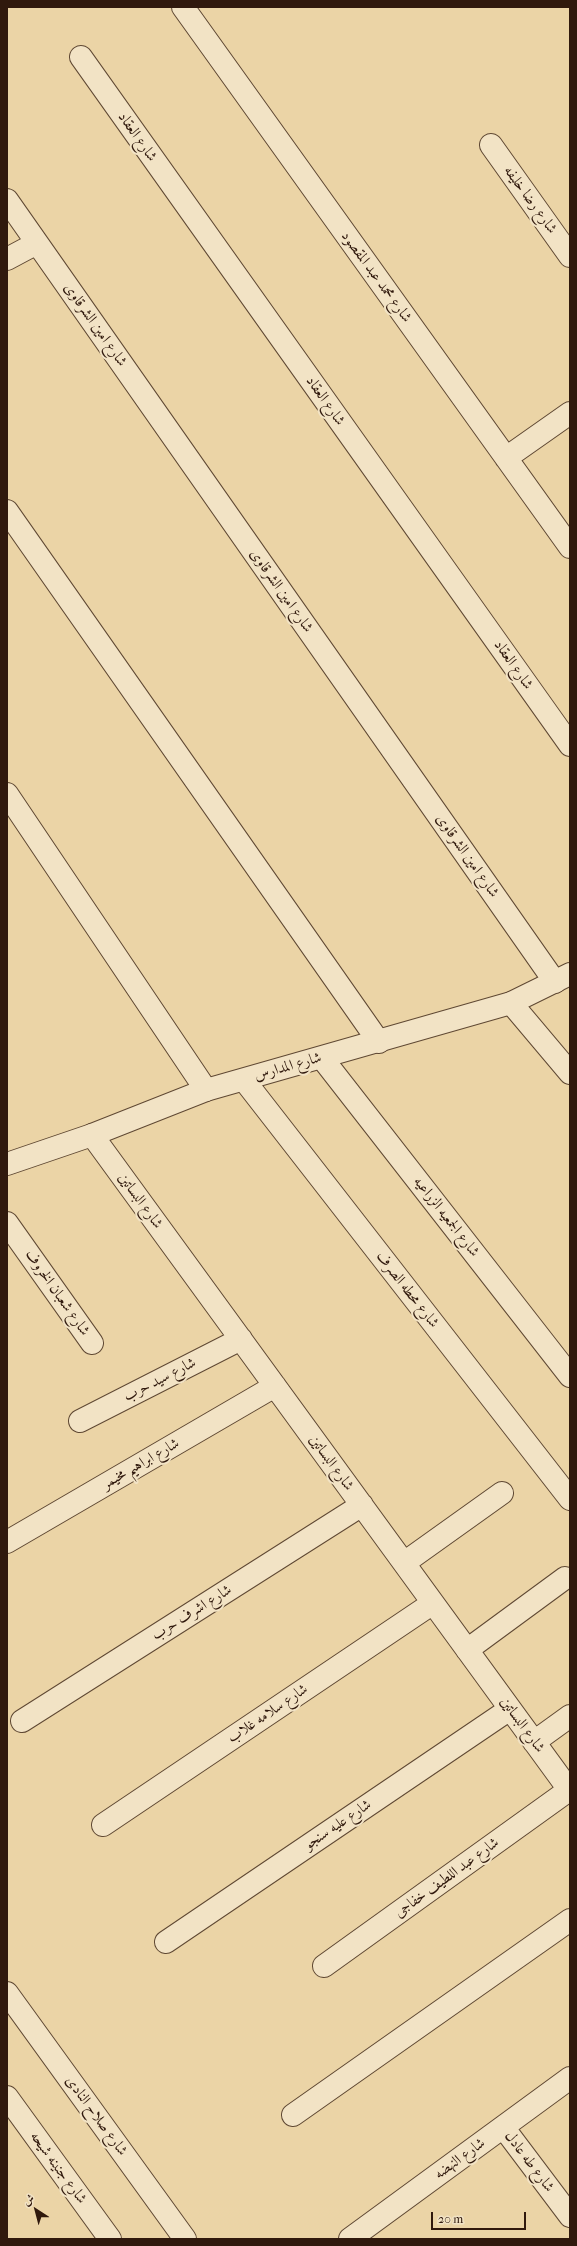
<!DOCTYPE html>
<meta charset="utf-8">
<style>
body{margin:0}
#map{position:relative;width:577px;height:2246px;overflow:hidden;background:#ebd4a6;font-family:"IM FELL French Canon",Amiri,serif}
canvas{display:block}
.frame{position:absolute;inset:0;border:8px solid #30190d;pointer-events:none}
.north{position:absolute;left:16px;top:2190px;width:40px;height:40px;-webkit-text-stroke:3px #f2e3c5;paint-order:stroke;rotate:324deg;font-size:11px;font-weight:700;line-height:16px;text-align:center;color:#30190d}
.north::after{content:'';display:block;margin:auto;width:14px;height:18px;background:#30190d;clip-path:polygon(50% 0,100% 100%,50% 72%,0 100%)}
.scale{position:absolute;left:431px;top:2212px;width:95px;height:18px;box-sizing:border-box;border:2px solid #30190d;border-top:0;padding-left:5px;font-size:12px;line-height:14px;white-space:nowrap;color:#30190d;-webkit-text-stroke:3px #f2e3c5;paint-order:stroke}
</style>
<div id="map">
<canvas width="577" height="2246"></canvas>
<div class="frame"></div>
<div class="north">ش</div>
<div class="scale">20 m</div>
</div>
<script>
const ctx = document.querySelector('canvas').getContext('2d');
ctx.lineJoin = 'round';
function trace(path, color, width, dash) {
  ctx.strokeStyle = color;
  ctx.lineWidth = width;
  ctx.lineCap = dash ? 'butt' : 'round';
  ctx.setLineDash(dash || []);
  ctx.stroke(path);
}
function write(font, color, halo, rows, align = 'center') {
  ctx.font = font + ' "IM FELL French Canon",Amiri,serif';
  ctx.lineWidth = 4;
  ctx.setLineDash([]);
  ctx.textBaseline = 'middle';
  ctx.strokeStyle = halo;
  ctx.fillStyle = color;
  for (const [text, x, y, turn = 0] of rows) {
    ctx.save();
    ctx.translate(x, y);
    ctx.rotate((+turn || 0) * Math.PI / 180);
    ctx.textAlign = isNaN(turn) ? turn : align;
    if (halo) ctx.strokeText(text, 0, 0);
    ctx.fillText(text, 0, 0);
    ctx.restore();
  }
}
const minor = new Path2D(`
 M 183,7 L 570,547
 M 81,57 L 570,745
 M 491,145 L 570,256
 M 7,200 L 555,982
 M 7,259 L 37,243
 M 506,458 L 570,413
 M 7,511 L 379,1042
 M 7,794 L 206,1090
 M 511,1003 L 570,1073
 M 322,1058 L 570,1376
 M 244,1080 L 570,1499
 M 92,1135 L 570,1791
 M 7,1223 L 92,1343
 M 80,1421 L 241,1339
 M 7,1542 L 275,1386
 M 404,1563 L 502,1493
 M 467,1650 L 565,1578
 M 22,1721 L 362,1505
 M 534,1742 L 570,1716
 M 103,1825 L 433,1603
 M 166,1942 L 510,1709
 M 324,1966 L 569,1790
 M 7,1993 L 185,2239
 M 7,2097 L 110,2239
 M 293,2115 L 570,1920
 M 503,2127 L 570,2216
 M 350,2239 L 570,2078`);
const tertiary = new Path2D(`
 M 7,1164 L 92,1135 L 206,1090 L 511,1003 L 570,974`);
trace(minor, '#5f4833', 24);
trace(tertiary, '#5f4833', 24);
trace(minor, '#f2e3c5', 22);
trace(tertiary, '#f2e3c5', 22);
write('15px', '#30190d', '#f2e3c5', [
 ["شارع العقاد",137,137,55],
 ["شارع رضا خليفه",530,200,54],
 ["شارع محمد عبد المقصود",376,277,54],
 ["شارع امين الشرقاوى",95,325,55],
 ["شارع العقاد",325,401,55],
 ["شارع امين الشرقاوى",281,591,55],
 ["شارع العقاد",513,665,55],
 ["شارع امين الشرقاوى",467,856,55],
 ["شارع المدارس",288,1067,-16],
 ["شارع البساتين",140,1201,54],
 ["شارع الجمعيه الزراعيه",446,1217,52],
 ["شارع محطه الصرف",407,1290,52],
 ["شارع شعبان الخروف",57,1293,55],
 ["شارع سيد حرب",160,1380,-27],
 ["شارع البساتين",331,1463,54],
 ["شارع ابراهيم مخيمر",141,1464,-30],
 ["شارع اشرف حرب",192,1613,-32],
 ["شارع سلامه غلاب",268,1714,-34],
 ["شارع البساتين",522,1725,54],
 ["شارع عليه سنجو",338,1825,-34],
 ["شارع عبد اللطيف خفاجى",447,1878,-36],
 ["شارع صلاح النادى",96,2116,54],
 ["شارع النهضه",460,2159,-36],
 ["شارع طه عادل",529,2162,53],
 ["شارع جنينه شيحه",58,2168,54]
]);
</script>
